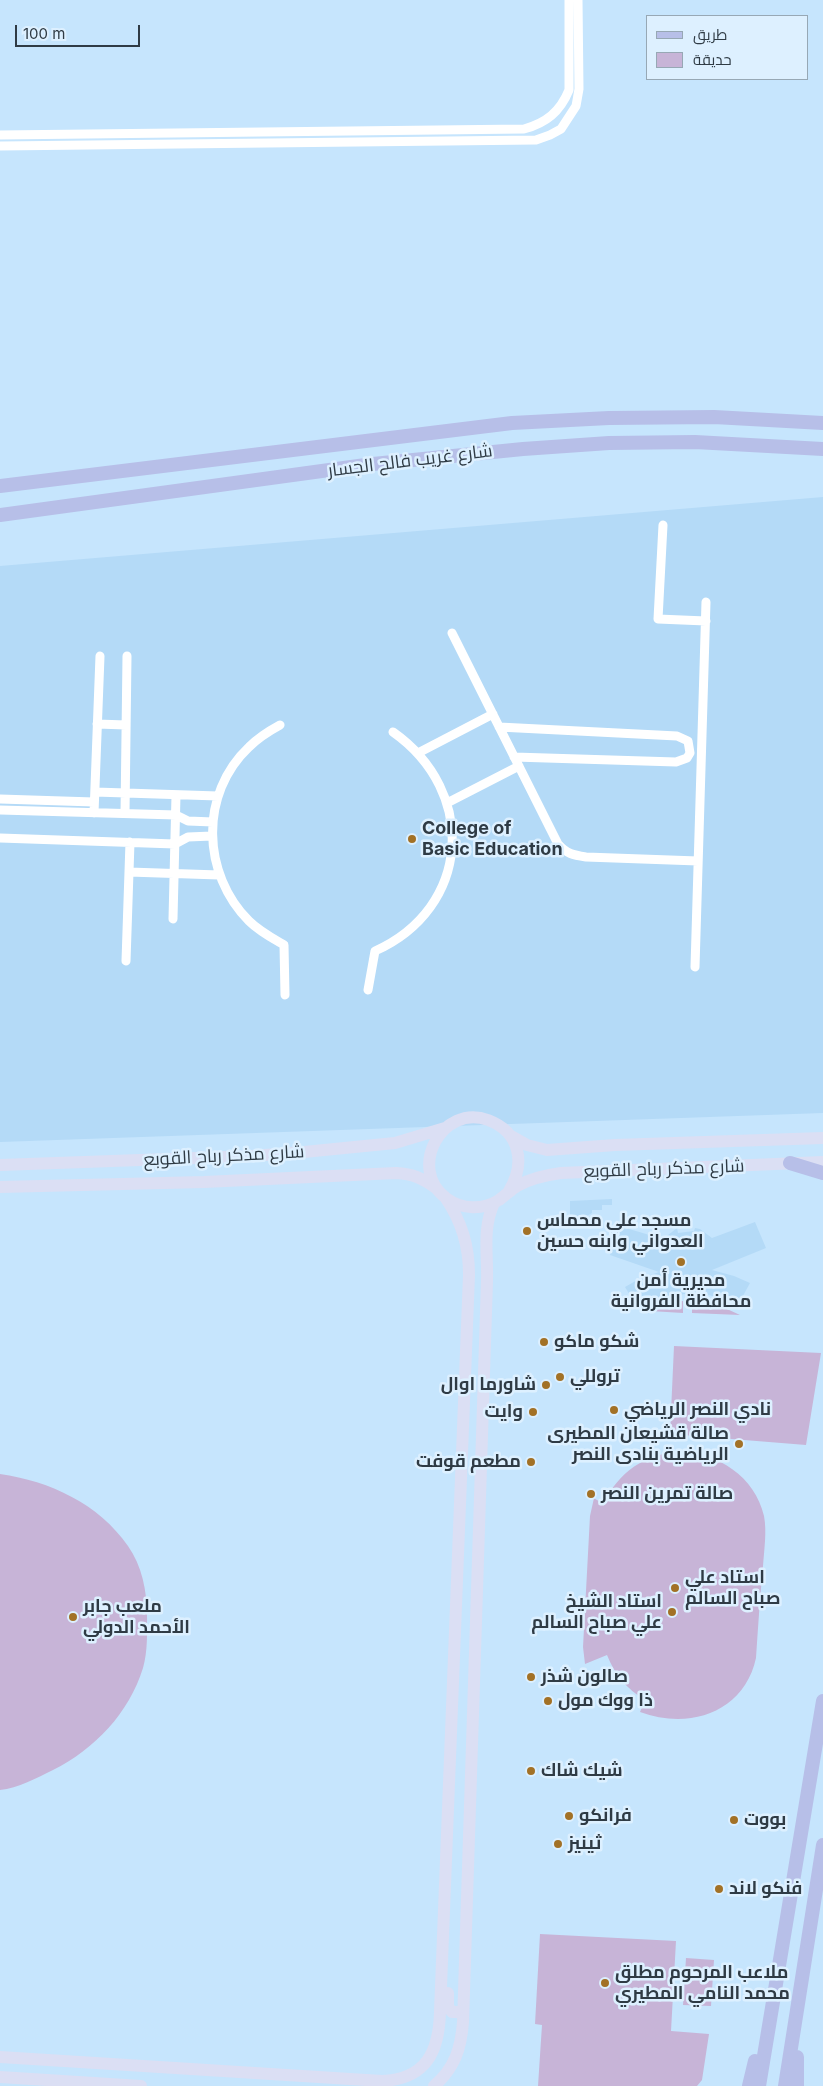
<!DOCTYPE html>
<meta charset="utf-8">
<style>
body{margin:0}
#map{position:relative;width:823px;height:2086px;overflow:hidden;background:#c6e5fd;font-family:Inter,Cairo,sans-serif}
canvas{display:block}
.legend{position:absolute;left:646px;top:15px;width:162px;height:65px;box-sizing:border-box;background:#ddf0ff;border:1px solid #97a8b5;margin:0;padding:6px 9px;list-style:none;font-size:15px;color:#2f3b45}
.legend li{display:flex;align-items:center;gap:10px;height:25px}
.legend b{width:25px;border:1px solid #97a8b5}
.scale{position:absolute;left:15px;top:25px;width:125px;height:22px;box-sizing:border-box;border:2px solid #2f3b45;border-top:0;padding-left:6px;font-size:15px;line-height:18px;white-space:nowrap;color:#2f3b45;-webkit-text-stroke:4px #ddf0ff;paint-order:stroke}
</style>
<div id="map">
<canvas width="823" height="2086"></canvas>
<ul class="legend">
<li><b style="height:6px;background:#b7bfe8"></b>طريق</li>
<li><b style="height:14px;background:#c7b4d7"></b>حديقة</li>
</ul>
<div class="scale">100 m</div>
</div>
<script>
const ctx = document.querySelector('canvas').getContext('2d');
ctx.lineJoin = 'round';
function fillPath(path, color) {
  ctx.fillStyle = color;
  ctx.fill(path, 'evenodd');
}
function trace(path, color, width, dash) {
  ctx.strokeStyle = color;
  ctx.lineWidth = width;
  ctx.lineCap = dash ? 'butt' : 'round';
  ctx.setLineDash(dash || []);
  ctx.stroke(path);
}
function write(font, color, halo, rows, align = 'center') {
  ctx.font = font + ' Inter,Cairo,sans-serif';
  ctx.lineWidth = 5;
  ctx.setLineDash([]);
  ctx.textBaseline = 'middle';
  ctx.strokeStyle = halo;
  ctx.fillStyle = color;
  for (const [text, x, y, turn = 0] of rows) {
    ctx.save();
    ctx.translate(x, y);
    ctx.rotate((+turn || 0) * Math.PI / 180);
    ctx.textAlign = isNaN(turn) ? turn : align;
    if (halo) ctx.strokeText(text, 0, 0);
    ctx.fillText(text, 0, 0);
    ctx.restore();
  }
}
fillPath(new Path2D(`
 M 823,497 L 823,1113 L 0,1142 L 0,566 Z
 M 612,1199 L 612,1205 L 602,1205 L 602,1210 L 592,1210 L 592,1213 L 578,1221 L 570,1221 L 570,1201 Z
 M 755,1222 L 766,1248 L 712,1270 L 734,1276 L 750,1283 L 738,1305 L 706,1294 L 684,1294 L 656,1300 L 638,1309 L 625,1287 L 639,1279 L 659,1272 L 610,1255 L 619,1226 L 663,1239 L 677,1228 L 678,1233 L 694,1231 L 695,1228 L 700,1229 L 712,1238 Z`), '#b4daf7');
fillPath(new Path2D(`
 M 683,1301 L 683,1313 L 650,1311 L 664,1304 Z
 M 692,1301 L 714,1303 L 740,1315 L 692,1313 Z
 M 674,1346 L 821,1353 L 806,1445 L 670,1434 Z
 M 679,1452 C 718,1452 755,1477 764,1516 C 767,1532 764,1550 763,1566 C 760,1597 758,1627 756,1658 C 744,1713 689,1730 640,1712 L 645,1700 C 627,1689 615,1675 607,1655 L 585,1664 L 583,1647 L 590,1516 L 594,1498 L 603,1504 C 619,1472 644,1454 679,1452 Z
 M 0,1474 C 50,1481 99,1504 128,1546 C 142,1566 147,1591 147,1615 C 147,1631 148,1651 143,1668 C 129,1713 95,1749 53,1770 C 37,1778 18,1788 0,1790 Z
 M 540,1934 L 676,1941 L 671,2031 L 709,2034 L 702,2080 L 697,2086 L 538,2086 L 542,2025 L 535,2024 Z
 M 686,1958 L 714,1960 L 711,2006 L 683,2005 Z`), '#c7b4d7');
trace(new Path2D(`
 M 0,135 L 524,129 C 546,123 560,112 569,90 L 569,0
 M 0,146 L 536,140 L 550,135 L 561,129 L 576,106 L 579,89 L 578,0
 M 663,525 L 658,619 L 706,621
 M 452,633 L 558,844 C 567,854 573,855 586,857 L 698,861
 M 97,724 L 126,725
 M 280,725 C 269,731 258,738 249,747 C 199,794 202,874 249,921 C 259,931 272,938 284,945 L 285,995
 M 499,727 L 677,736 L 688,741 L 690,753 L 687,758 L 676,762 L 514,757
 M 418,753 L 493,714
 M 95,792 L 218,796
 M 0,799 L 94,802
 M 447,803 L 519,766
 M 0,810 L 176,815 L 188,821 L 213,822
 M 94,813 L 100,656
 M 125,813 L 127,656
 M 0,838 L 175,844 L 188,837 L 212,836
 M 129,872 L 219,875
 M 173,919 L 176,795
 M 126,961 L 130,842
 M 695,967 L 706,602
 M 368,990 L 375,951 C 471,908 478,792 393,732`), '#fff', 9);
trace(new Path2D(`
 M 511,1136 L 527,1145 L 547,1150 L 615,1145 L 823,1138
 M 0,1165 L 252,1156 L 304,1152 L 395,1143 L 445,1128
 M 0,1187 L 204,1182 L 396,1173 C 413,1174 422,1178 436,1188
 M 509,1191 C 526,1163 520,1132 488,1120 C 442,1103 407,1169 446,1198 C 462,1210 483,1210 499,1200 C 506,1195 511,1190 517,1186 C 531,1178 546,1175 561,1173 L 823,1162
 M 448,1993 L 448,2007 L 452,2012 L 463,2012
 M 0,2057 L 382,2081 C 426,2079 439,2052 440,2012 L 469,1275 C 469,1246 462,1222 445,1197
 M 0,2077 L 141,2086
 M 434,2086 C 455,2068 461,2048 463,2022 L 487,1281 C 488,1254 482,1229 494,1203`), '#dbdff4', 12);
trace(new Path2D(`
 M 0,486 L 512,423 L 609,418 L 714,417 L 823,423
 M 0,515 L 373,464 L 523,449 L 609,443 L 695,442 L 823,449
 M 790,1163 L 823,1173
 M 749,2086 L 755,2061
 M 759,2086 L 823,1701
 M 785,2086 L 823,1845
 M 797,2086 L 797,2057`), '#b7bfe8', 14);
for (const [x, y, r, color] of [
 [412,839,5,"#a27126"],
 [527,1231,5,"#a27126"],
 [681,1262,5,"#a27126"],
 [544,1342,5,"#a27126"],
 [560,1377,5,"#a27126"],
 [546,1385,5,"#a27126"],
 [614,1410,5,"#a27126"],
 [533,1412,5,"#a27126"],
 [739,1444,5,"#a27126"],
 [531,1462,5,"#a27126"],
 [591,1494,5,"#a27126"],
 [675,1588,5,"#a27126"],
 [672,1612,5,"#a27126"],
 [73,1617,5,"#a27126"],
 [531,1677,5,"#a27126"],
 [548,1701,5,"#a27126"],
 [531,1771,5,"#a27126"],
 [569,1816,5,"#a27126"],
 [734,1820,5,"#a27126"],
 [558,1844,5,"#a27126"],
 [719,1889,5,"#a27126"],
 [605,1983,5,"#a27126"]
]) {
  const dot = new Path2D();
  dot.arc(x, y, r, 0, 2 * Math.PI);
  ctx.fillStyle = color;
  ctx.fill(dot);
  trace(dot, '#ddf0ff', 2);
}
write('18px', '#2f3b45', '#ddf0ff', [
 ["شارع غريب فالح الجسار",410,461,-7],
 ["شارع مذكر رباح القوبع",224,1156,-3],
 ["شارع مذكر رباح القوبع",664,1169,-2]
]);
write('bold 18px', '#2f3b45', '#ddf0ff', [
 ["College of",422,829],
 ["Basic Education",422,850],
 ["مسجد علي محماس",537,1221],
 ["العدواني وابنه حسين",537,1242],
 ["مديرية أمن",681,1281,"center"],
 ["محافظة الفروانية",681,1302,"center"],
 ["شكو ماكو",554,1342],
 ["تروللي",570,1377],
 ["شاورما اوال",536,1385,"right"],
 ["نادي النصر الرياضي",624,1410],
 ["وايت",523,1412,"right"],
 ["صالة قشيعان المطيرى",729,1434,"right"],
 ["الرياضية بنادى النصر",729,1455,"right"],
 ["مطعم قوفت",521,1462,"right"],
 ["صالة تمرين النصر",601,1494],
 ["استاد علي",685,1578],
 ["صباح السالم",685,1599],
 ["استاد الشيخ",662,1602,"right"],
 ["علي صباح السالم",662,1623,"right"],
 ["ملعب جابر",83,1607],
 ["الأحمد الدولي",83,1628],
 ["صالون شذر",541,1677],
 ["ذا ووك مول",558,1701],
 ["شيك شاك",541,1771],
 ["فرانكو",579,1816],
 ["بووت",744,1820],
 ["ثينيز",568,1844],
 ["فنكو لاند",729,1889],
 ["ملاعب المرحوم مطلق",615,1973],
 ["محمد النامي المطيري",615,1994]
], 'left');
</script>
